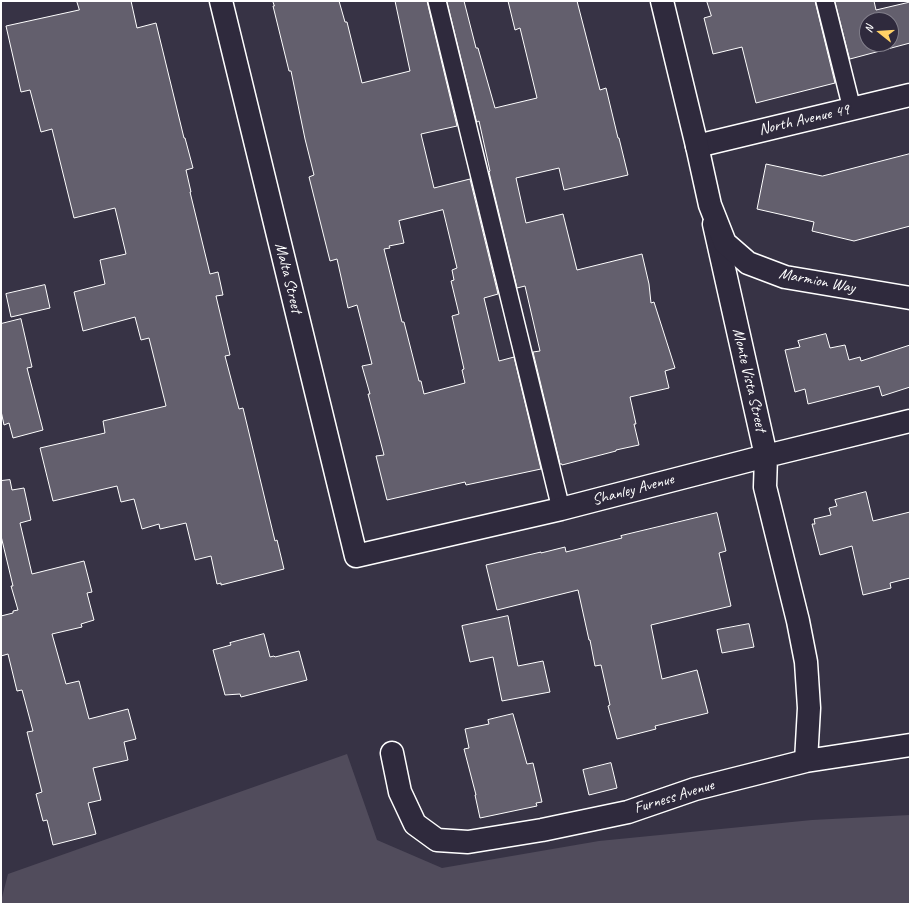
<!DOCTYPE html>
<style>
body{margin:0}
#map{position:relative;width:911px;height:905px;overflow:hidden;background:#373345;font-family:Caveat,sans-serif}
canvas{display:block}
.frame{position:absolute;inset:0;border:2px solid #fff;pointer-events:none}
.north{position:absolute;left:859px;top:12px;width:40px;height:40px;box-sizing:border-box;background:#2f2a3d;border:1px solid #827f8b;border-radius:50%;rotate:287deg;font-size:11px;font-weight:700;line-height:16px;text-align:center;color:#fff}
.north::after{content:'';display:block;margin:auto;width:14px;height:18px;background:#ffd166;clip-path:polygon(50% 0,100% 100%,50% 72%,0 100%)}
</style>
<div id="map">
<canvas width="911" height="905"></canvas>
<div class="frame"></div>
<div class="north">N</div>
</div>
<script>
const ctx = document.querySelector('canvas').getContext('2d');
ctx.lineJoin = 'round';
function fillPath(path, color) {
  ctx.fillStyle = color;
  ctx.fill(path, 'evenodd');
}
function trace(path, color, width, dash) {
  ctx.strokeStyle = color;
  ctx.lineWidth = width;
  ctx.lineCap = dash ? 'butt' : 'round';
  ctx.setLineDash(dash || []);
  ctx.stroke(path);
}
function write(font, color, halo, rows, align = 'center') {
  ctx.font = font + ' Caveat,sans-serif';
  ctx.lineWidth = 4;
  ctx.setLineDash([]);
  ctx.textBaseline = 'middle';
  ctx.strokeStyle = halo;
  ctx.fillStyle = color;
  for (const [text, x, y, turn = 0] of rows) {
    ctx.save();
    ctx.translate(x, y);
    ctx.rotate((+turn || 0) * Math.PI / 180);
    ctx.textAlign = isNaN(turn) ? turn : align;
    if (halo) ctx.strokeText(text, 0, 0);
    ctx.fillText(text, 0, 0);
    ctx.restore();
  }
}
fillPath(new Path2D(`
 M 347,754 L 377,840 L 442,868 L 599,841 L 812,820 L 910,815 L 910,904 L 1,904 L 1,901 L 8,874 Z`), '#514c5c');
const building = new Path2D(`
 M 77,1 L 131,1 L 137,28 L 156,23 L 184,138 L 185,138 L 193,168 L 186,170 L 191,192 L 190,192 L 210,274 L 218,272 L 223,295 L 216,296 L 230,355 L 225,356 L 239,409 L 243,408 L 275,541 L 277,540 L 284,569 L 221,585 L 221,583 L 217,584 L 211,556 L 195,560 L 186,523 L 160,529 L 159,524 L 142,529 L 134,499 L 121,502 L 117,486 L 53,501 L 40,448 L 105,433 L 103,421 L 166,406 L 149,338 L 141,340 L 135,317 L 83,331 L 74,292 L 105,284 L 100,260 L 126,254 L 115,208 L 74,218 L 52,129 L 41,132 L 30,90 L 21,92 L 6,26 L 79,10 Z
 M 273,1 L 339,1 L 345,22 L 347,22 L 362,83 L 410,71 L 395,1 L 427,1 L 457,126 L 421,134 L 434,188 L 470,179 L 498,294 L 484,298 L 499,361 L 514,357 L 541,469 L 466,485 L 465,482 L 387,500 L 376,456 L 384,455 L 368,394 L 370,394 L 362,366 L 372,364 L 357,305 L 348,308 L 337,259 L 330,261 L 309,177 L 314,175 L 305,139 L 291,71 L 289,71 L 273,6 L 274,6 ZM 443,210 L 457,268 L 452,270 L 454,280 L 451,281 L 459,314 L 452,316 L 464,369 L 462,370 L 465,383 L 424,394 L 421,381 L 419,381 L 404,322 L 402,322 L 384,249 L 390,248 L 389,246 L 404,243 L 399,221 Z
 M 447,1 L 464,1 L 476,48 L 478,48 L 495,108 L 537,98 L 520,28 L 515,30 L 508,1 L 577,1 L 600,90 L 606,88 L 618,138 L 619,138 L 628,175 L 564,190 L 559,168 L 516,178 L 526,223 L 563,214 L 577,270 L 642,254 L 649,284 L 651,303 L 654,302 L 675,368 L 665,371 L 669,388 L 630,397 L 636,424 L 634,424 L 639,445 L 616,450 L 616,451 L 562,465 L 562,464 L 560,464 L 533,352 L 540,351 L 525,286 L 517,288 L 489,172 L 490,171 L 479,121 L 477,122 Z
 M 707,1 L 815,1 L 835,83 L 756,103 L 742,47 L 713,54 L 704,18 L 711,16 Z
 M 835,1 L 874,1 L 876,10 L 910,2 L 910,43 L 850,59 ZM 867,20 L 891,20 L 891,44 L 867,44 Z
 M 910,154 L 910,226 L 854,241 L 812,231 L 814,222 L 757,209 L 766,164 L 822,176 Z
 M 45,285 L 50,308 L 11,317 L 6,294 Z
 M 21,319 L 32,367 L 27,368 L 43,430 L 13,438 L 9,423 L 4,425 L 1,411 L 1,324 Z
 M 826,334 L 830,348 L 845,345 L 849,360 L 860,357 L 861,361 L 910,345 L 910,387 L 882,396 L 879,386 L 808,404 L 805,389 L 795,392 L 785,350 L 800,347 L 798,341 Z
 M 10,480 L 12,490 L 24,488 L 31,520 L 20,523 L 32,574 L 84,561 L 92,592 L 87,593 L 94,620 L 81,624 L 82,627 L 52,634 L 66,684 L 79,681 L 89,719 L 128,709 L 136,739 L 124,742 L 128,760 L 93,768 L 101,800 L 88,803 L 96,834 L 53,845 L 47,820 L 43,821 L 36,794 L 42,792 L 27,732 L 33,731 L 22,690 L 17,691 L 8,654 L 1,656 L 1,616 L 13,613 L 13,611 L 18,610 L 11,586 L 13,586 L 1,536 L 1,481 Z
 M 866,492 L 873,521 L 910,512 L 910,578 L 890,583 L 891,588 L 863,595 L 852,546 L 820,555 L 812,524 L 815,524 L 814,519 L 831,515 L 829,508 L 837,506 L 835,500 Z
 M 717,513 L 726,551 L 719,553 L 731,606 L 651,625 L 662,679 L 697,670 L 708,713 L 655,726 L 656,729 L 617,739 L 608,706 L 610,705 L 601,665 L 595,666 L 590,640 L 589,640 L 578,590 L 497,610 L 486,565 L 541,552 L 541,553 L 565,547 L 566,552 L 622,538 L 621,536 Z
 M 508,616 L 518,666 L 543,661 L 550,692 L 502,701 L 493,657 L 470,662 L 462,626 Z
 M 749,624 L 754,647 L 722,653 L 717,630 Z
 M 264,634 L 270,657 L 274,656 L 275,657 L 299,651 L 307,680 L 241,697 L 240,694 L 225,695 L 213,650 L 231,645 L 230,643 Z
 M 513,714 L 527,764 L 533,763 L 542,802 L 536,803 L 537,806 L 480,818 L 475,795 L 476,795 L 464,749 L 469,748 L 465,729 L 489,724 L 488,720 Z
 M 611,763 L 617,788 L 589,795 L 583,770 Z`);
fillPath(building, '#635f6d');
trace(building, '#fff', 1);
const service = new Path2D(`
 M 437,1 L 561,509
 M 825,1 L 852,109`);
const minor = new Path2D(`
 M 221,1 L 356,556 L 561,509 L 766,456 L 910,421
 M 697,146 L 910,95
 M 714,224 L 766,456 L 765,487 L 798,621 L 806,662 L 809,708 L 806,761
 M 392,753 L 400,792 L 415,824 L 437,840 L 468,842 L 542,830 L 628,812 L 695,789 L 806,761 L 910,745`);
const tertiary = new Path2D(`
 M 662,1 L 697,146 L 710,205 L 725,243 L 748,263 L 785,277 L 910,298`);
trace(service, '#fff', 20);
trace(minor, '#fff', 25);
trace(tertiary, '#fff', 25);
trace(service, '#2f2a3d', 17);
trace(minor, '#2f2a3d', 22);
trace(tertiary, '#2f2a3d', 22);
write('16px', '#fff', '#2f2a3d', [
 ["North Avenue 49",804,120,-13],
 ["Malta Street",288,278,76],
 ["Marmion Way",817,281,11],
 ["Monte Vista Street",749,380,77],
 ["Shanley Avenue",633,490,-15],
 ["Furness Avenue",674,797,-17]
]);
</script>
